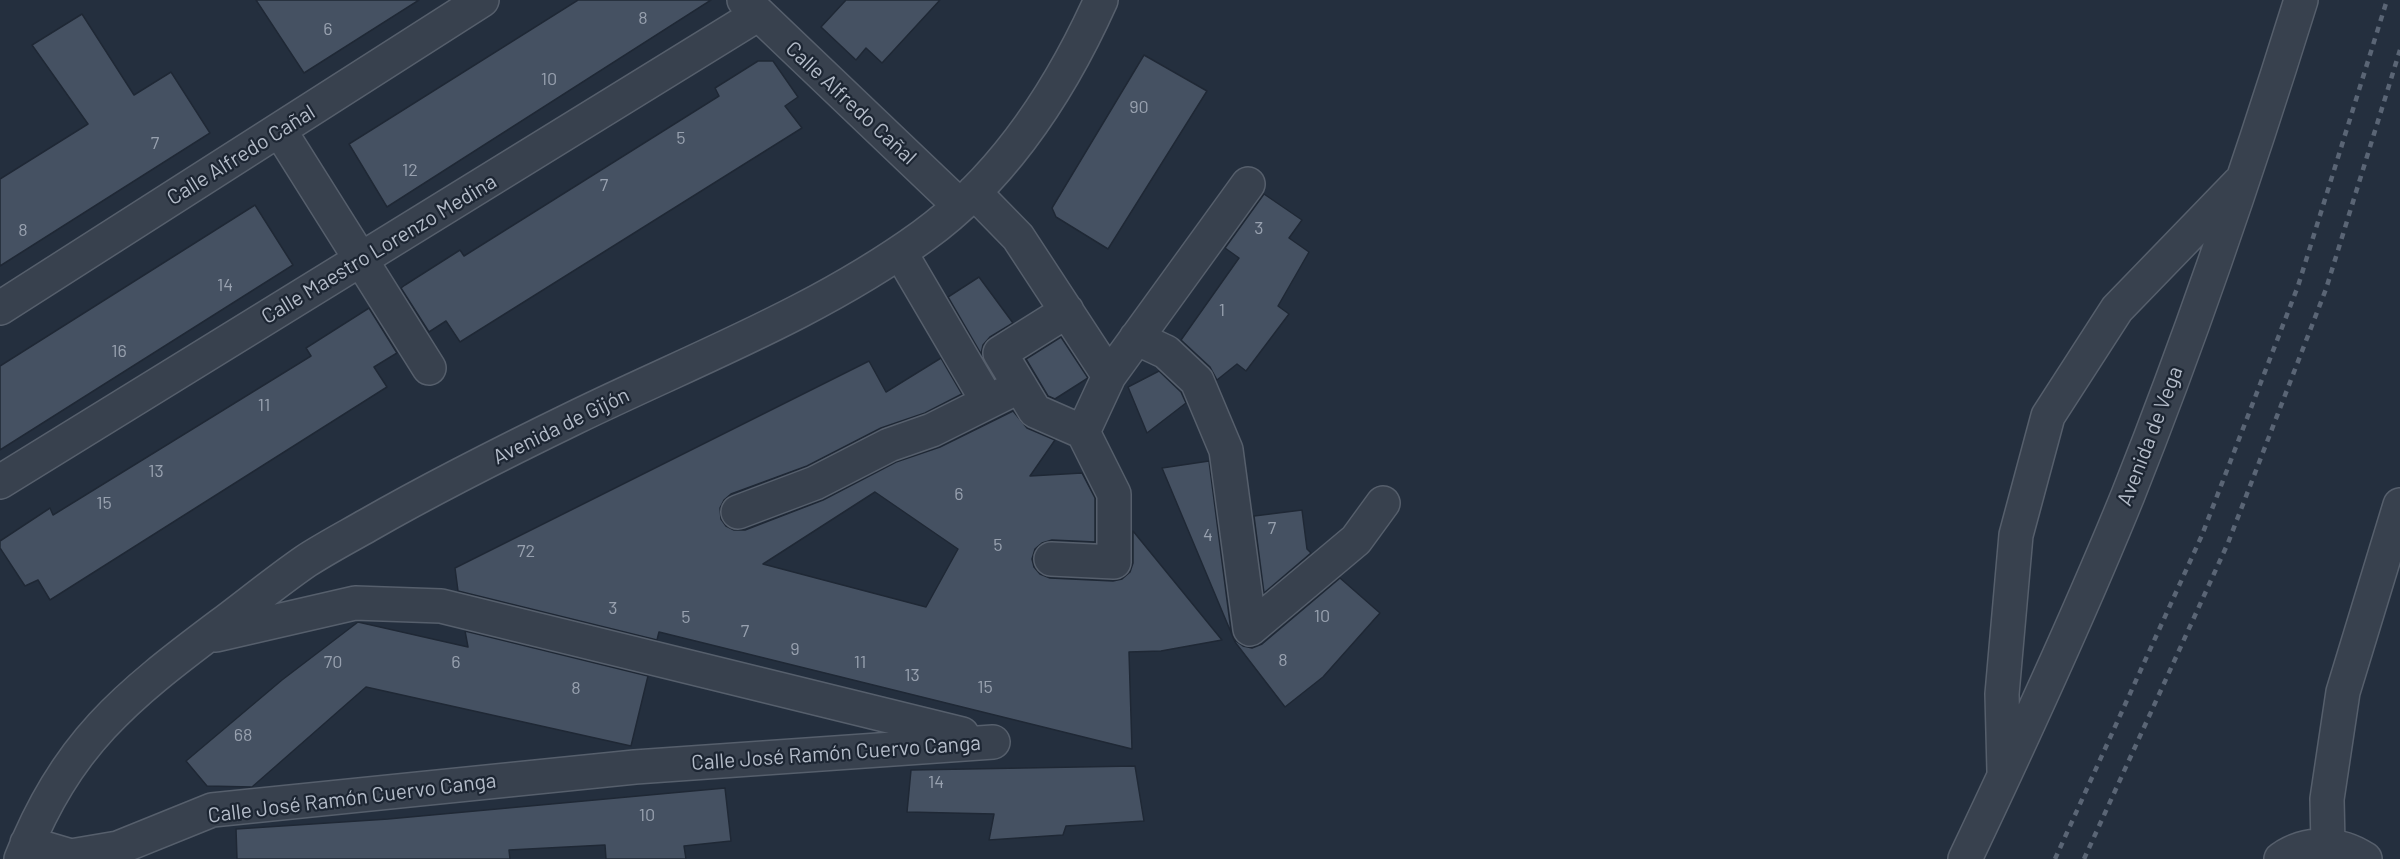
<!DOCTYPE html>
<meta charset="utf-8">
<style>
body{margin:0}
canvas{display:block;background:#242f3e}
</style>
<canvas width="2400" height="859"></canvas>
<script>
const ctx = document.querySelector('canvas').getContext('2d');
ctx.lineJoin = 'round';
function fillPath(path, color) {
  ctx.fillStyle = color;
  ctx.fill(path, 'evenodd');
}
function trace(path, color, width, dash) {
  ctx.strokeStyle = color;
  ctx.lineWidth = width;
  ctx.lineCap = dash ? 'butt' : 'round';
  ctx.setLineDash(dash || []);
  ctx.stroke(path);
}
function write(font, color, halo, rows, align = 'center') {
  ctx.font = font + ' Barlow,sans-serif';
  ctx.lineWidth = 4.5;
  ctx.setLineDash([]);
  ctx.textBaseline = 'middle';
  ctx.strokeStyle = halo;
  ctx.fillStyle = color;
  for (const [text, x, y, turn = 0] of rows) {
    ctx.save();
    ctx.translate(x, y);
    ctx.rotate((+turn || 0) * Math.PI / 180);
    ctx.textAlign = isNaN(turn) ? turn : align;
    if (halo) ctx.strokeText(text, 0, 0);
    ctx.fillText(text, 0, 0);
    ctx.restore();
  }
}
const building = new Path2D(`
 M 256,0 L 419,0 L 304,73 Z
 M 578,0 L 711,0 L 387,207 L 349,144 Z
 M 846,0 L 940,0 L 882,63 L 866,48 L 856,60 L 821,27 Z
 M 82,14 L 134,95 L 171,72 L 210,133 L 0,266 L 0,179 L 88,124 L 32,45 Z
 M 1144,55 L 1207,91 L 1108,249 L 1056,217 L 1052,208 Z
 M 758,61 L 773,61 L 798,97 L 785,106 L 802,128 L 460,342 L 446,321 L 429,332 L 401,288 L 405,285 L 460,250 L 464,256 L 719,96 L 715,88 Z
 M 1264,194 L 1302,220 L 1289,238 L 1309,252 L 1278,306 L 1289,314 L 1246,371 L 1237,364 L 1217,380 L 1210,367 L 1181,340 L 1239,258 L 1225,248 Z
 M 255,205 L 293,265 L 0,450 L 0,366 Z
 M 979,277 L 1013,323 L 990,337 L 983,345 L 981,354 L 948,297 Z
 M 369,308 L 397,353 L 374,367 L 387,387 L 50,600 L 38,580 L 25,586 L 0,548 L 0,541 L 50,508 L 53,515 L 311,356 L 306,348 Z
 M 1061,337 L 1088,378 L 1055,399 L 1048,396 L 1026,359 Z
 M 941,358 L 962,394 L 925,413 L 881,428 L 807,466 L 731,494 L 724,500 L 720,508 L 721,519 L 726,526 L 734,530 L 745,530 L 823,500 L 896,462 L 940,447 L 1013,411 L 1027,428 L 1055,440 L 1030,476 L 1082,473 L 1095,498 L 1095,542 L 1052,540 L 1042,543 L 1035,549 L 1032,559 L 1034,567 L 1040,574 L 1050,578 L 1113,581 L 1122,579 L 1130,572 L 1133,563 L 1133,531 L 1222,640 L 1161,651 L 1129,652 L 1132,749 L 659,632 L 657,640 L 458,591 L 455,568 L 869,361 L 886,392 ZM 875,492 L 958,549 L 926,607 L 763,564 Z
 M 1159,371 L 1181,392 L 1186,403 L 1147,433 L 1128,387 Z
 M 1209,461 L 1231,631 L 1236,641 L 1243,646 L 1252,648 L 1262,644 L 1340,578 L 1380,613 L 1323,677 L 1285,707 L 1235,642 L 1162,468 Z
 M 1302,510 L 1307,549 L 1311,553 L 1264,593 L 1254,516 Z
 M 358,622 L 468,647 L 465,631 L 648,676 L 631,746 L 366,687 L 252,787 L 207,786 L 186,761 L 282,680 Z
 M 1135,766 L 1144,821 L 1066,826 L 1063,835 L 989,840 L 994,814 L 907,812 L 911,770 Z
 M 725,788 L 731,841 L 684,846 L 686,859 L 606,859 L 605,845 L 509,850 L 510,859 L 237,859 L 236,829 L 388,819 Z`);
fillPath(building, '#455162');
trace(building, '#1f2835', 1.5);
const minor = new Path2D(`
 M 744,0 L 959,205
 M 280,131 L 429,368
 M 974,192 L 1018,237 L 1109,376
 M 900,252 L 988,402
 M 0,308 L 482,0
 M 1067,311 L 1000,353 L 1035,411 L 1083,432 L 1109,376 L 1248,184
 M 1136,338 L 1166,352 L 1197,381 L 1226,450 L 1250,629 L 1356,540 L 1383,503
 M 0,482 L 757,15
 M 738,512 L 815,483 L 889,445 L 932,430 L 1020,386
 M 1051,559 L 1114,562 L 1114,494 L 1083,432
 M 216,635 L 355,603 L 441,606 L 962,734
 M 2004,771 L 2002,694 L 2016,535 L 2048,416 L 2117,309 L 2239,183
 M 27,843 L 71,856 L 118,848 L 212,810 L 635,767 L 993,742
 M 2328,845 L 2327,799 L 2343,692 L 2400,505
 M 21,859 C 66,744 125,697 221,625 C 249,604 277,581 306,561 C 326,548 347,537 368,525 C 436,486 506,451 576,417 C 693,360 817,313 923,236 C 1003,178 1061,89 1101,0
 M 1965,859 C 2022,739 2078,618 2128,495 C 2193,332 2249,167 2301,0
 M 2281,859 C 2307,841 2340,842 2365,859`);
trace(minor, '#565f6c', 36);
trace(minor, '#38414e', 33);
trace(new Path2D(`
 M 2055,859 L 2202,535 L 2298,286 L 2387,0
 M 2084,859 L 2228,543 L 2326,289 L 2400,50`), '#5a6575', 4.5, [6, 6]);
write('18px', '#98a1af', null, [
 ["8",643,18],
 ["6",328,29],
 ["10",549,79],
 ["90",1139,107],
 ["5",681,138],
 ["7",155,143],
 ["12",410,170],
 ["7",604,185],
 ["3",1259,228],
 ["8",23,230],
 ["14",225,285],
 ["1",1222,310],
 ["16",119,351],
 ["11",264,405],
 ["13",156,471],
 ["6",959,494],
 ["15",104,503],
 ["7",1272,528],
 ["4",1208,535],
 ["5",998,545],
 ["72",526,551],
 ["3",613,608],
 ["10",1322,616],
 ["5",686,617],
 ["7",745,631],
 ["9",795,649],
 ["8",1283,660],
 ["70",333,662],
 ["6",456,662],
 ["11",860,662],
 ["13",912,675],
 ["15",985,687],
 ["8",576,688],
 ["68",243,735],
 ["14",936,782],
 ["10",647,815]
]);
write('21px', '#b4bcc9', '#1d2633', [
 ["Calle Alfredo Cañal",851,103,43],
 ["Calle Alfredo Cañal",241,155,-32],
 ["Calle Maestro Lorenzo Medina",379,249,-31],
 ["Avenida de Gijón",561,426,-26],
 ["Avenida de Vega",2150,436,-69],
 ["Calle José Ramón Cuervo Canga",836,753,-4],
 ["Calle José Ramón Cuervo Canga",352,798,-7]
]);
</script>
